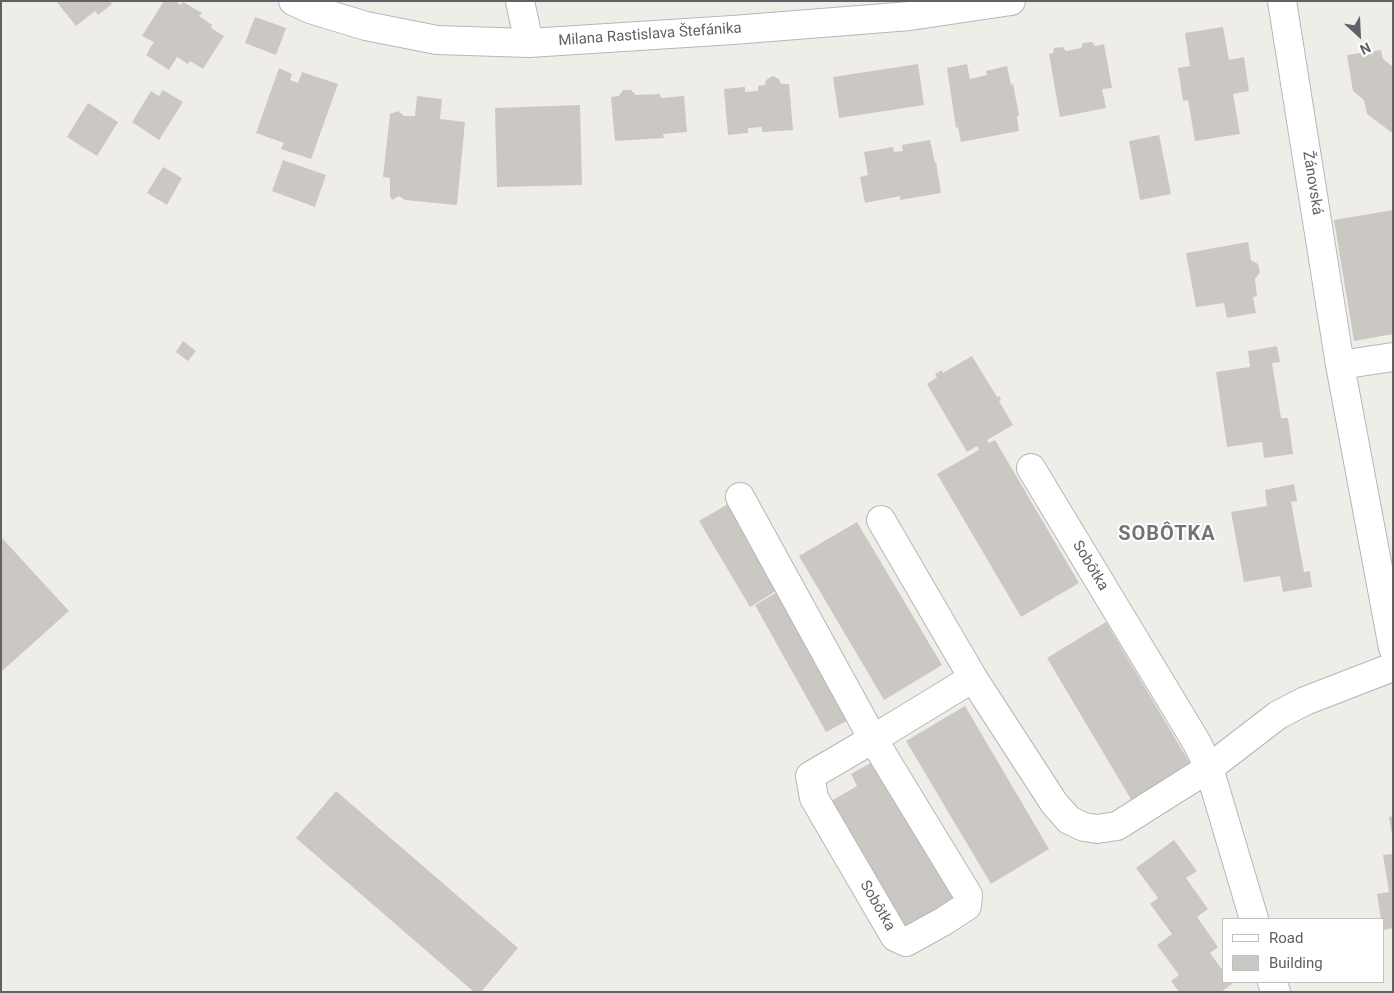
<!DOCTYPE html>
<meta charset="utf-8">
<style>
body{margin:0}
#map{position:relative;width:1394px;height:993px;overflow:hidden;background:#efede7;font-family:Roboto,sans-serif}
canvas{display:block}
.frame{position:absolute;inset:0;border:2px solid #5e6266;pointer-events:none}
.legend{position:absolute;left:1222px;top:918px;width:162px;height:65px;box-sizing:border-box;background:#fff;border:1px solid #bfc0c2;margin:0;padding:6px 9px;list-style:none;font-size:15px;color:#5e6266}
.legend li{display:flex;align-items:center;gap:10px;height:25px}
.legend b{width:25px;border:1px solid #bfc0c2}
.north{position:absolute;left:1334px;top:10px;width:50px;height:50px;-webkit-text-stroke:4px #fff;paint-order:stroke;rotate:155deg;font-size:14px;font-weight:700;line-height:20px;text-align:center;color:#5e6266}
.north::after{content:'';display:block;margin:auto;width:18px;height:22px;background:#5e6266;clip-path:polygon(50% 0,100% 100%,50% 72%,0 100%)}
</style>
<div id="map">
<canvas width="1394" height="993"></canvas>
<div class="frame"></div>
<ul class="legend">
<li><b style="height:6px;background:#fff"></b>Road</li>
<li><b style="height:14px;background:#cbc8c4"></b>Building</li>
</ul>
<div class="north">N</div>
</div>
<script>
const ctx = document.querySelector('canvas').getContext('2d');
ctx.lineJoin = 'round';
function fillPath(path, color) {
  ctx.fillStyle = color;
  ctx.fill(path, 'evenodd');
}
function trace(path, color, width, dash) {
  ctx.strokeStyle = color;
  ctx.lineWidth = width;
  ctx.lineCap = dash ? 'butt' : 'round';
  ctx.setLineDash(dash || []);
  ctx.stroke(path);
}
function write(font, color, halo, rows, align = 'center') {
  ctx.font = font + ' Roboto,sans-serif';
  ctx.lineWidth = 4;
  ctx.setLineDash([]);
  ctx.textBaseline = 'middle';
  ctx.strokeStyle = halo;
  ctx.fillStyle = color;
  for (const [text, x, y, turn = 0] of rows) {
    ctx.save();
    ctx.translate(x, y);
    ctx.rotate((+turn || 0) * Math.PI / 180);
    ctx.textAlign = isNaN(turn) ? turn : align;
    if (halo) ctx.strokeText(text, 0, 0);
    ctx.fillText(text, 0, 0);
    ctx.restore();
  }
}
fillPath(new Path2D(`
 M 56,1 L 110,1 L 112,4 L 98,15 L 95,11 L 76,26 Z
 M 164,1 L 175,1 L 181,5 L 183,2 L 202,13 L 199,16 L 212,25 L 211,28 L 224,36 L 203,69 L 190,61 L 188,64 L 177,57 L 169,70 L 146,55 L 154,42 L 142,36 Z
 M 255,17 L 286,28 L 276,55 L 245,43 Z
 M 1223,27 L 1229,60 L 1244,57 L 1249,91 L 1233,94 L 1240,134 L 1195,141 L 1188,100 L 1183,101 L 1178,68 L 1190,66 L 1185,33 Z
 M 1092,42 L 1095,46 L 1104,44 L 1112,88 L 1102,89 L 1106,108 L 1060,117 L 1049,54 L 1053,53 L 1054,48 L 1063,47 L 1066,51 L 1081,48 L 1083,43 Z
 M 1381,50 L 1383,59 L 1393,67 L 1393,132 L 1391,132 L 1367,114 L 1364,100 L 1353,91 L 1347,55 Z
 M 918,64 L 924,105 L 839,118 L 833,77 Z
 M 967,64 L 970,79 L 987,75 L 986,71 L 1007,66 L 1011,85 L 1013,84 L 1019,115 L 1017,116 L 1019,131 L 961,142 L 958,127 L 956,128 L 947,68 Z
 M 279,68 L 292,74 L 290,80 L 298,83 L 302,72 L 338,84 L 311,159 L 281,149 L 284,143 L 256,133 Z
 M 773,76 L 779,79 L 781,84 L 789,84 L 793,130 L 762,132 L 762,127 L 748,128 L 748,133 L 728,135 L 724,89 L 745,87 L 745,92 L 758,91 L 758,86 L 765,85 L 766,80 Z
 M 163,90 L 183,102 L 159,140 L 132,122 L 151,91 L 159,96 Z
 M 623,90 L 631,90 L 636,95 L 660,94 L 661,98 L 684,96 L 687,132 L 663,134 L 664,138 L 615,141 L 611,97 L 619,96 Z
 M 417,96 L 442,99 L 440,119 L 465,122 L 457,205 L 405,200 L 399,196 L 392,200 L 390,196 L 390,178 L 383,177 L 390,114 L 398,111 L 404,116 L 415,116 Z
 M 88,103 L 118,122 L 97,156 L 67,137 Z
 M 580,105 L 582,185 L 497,187 L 495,108 Z
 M 1159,135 L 1171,194 L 1140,200 L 1129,141 Z
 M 930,140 L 935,163 L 936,162 L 941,193 L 900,200 L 900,196 L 865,203 L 860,177 L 868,175 L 864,152 L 893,147 L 894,152 L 903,151 L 902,145 Z
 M 283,160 L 326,175 L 315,207 L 272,191 Z
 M 163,167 L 182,178 L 167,205 L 147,193 Z
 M 1393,210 L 1393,334 L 1354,341 L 1334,220 Z
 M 1248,242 L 1251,260 L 1258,264 L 1260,272 L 1255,279 L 1257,296 L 1253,297 L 1256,313 L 1227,318 L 1224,303 L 1196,307 L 1186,253 Z
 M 183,341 L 196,351 L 188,361 L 176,352 Z
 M 1277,346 L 1280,362 L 1272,363 L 1281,418 L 1288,418 L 1293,454 L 1264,458 L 1262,442 L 1227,447 L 1216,372 L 1250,367 L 1248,351 Z
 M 972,356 L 997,397 L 999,396 L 1001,400 L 999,401 L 1013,425 L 987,440 L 989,443 L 995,440 L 1079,583 L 1021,617 L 937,474 L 979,450 L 977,446 L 967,452 L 927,384 L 937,377 L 935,374 L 942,370 L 943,373 Z
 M 1294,484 L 1297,501 L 1291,502 L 1304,572 L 1310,571 L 1312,587 L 1283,592 L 1280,576 L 1244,582 L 1231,512 L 1267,506 L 1265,490 Z
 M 728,504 L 779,589 L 750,607 L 699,521 Z
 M 857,522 L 942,665 L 884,700 L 799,556 Z
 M 1,537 L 69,611 L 1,672 Z
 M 781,590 L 852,718 L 826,732 L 755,605 Z
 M 1106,622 L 1191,765 L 1132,801 L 1047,658 Z
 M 965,706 L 1049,849 L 991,884 L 906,741 Z
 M 876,760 L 959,899 L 904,931 L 828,803 L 857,786 L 851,774 Z
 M 336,791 L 518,948 L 481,992 L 474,992 L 296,838 Z
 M 1393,816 L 1393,834 L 1392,835 L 1389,817 Z
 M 1174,840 L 1197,871 L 1186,878 L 1208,909 L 1197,917 L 1218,947 L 1210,953 L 1223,971 L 1223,982 L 1231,982 L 1232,984 L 1221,992 L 1179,992 L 1171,981 L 1179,975 L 1157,945 L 1172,934 L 1150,904 L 1158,898 L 1136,868 Z
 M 1393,854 L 1393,928 L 1383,930 L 1383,919 L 1381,919 L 1377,894 L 1389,892 L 1383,855 Z`), '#cbc8c4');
const minor = new Path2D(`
 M 293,1 L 310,9 L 366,26 L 437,40 L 529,43 L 733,30 L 910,16 L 1011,1
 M 520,1 L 529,43
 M 1282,1 L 1340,365 L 1393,648
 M 1340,365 L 1393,357
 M 740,497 L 873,739 L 810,776 L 814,798 L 895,937 L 906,942 L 944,921 L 967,906 L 968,895 L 873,739 L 973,678
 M 881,520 L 973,678 L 1054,803 L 1069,820 L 1084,827 L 1097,829 L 1117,826 L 1209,768 L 1197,743 L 1031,468
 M 1254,919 L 1209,768 L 1278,715 L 1305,701 L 1393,667
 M 1272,982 L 1276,992`);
trace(minor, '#b4b7ba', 30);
trace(minor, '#fff', 28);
write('15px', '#5e6266', '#fff', [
 ["Milana Rastislava Štefánika",650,35,-4],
 ["Žánovská",1312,183,81],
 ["Sobôtka",1090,566,59],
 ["Sobôtka",877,906,60]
]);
ctx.letterSpacing = '1px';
write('bold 20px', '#6f7478', '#fff', [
 ["SOBÔTKA",1167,535]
]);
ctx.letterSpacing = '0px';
</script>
